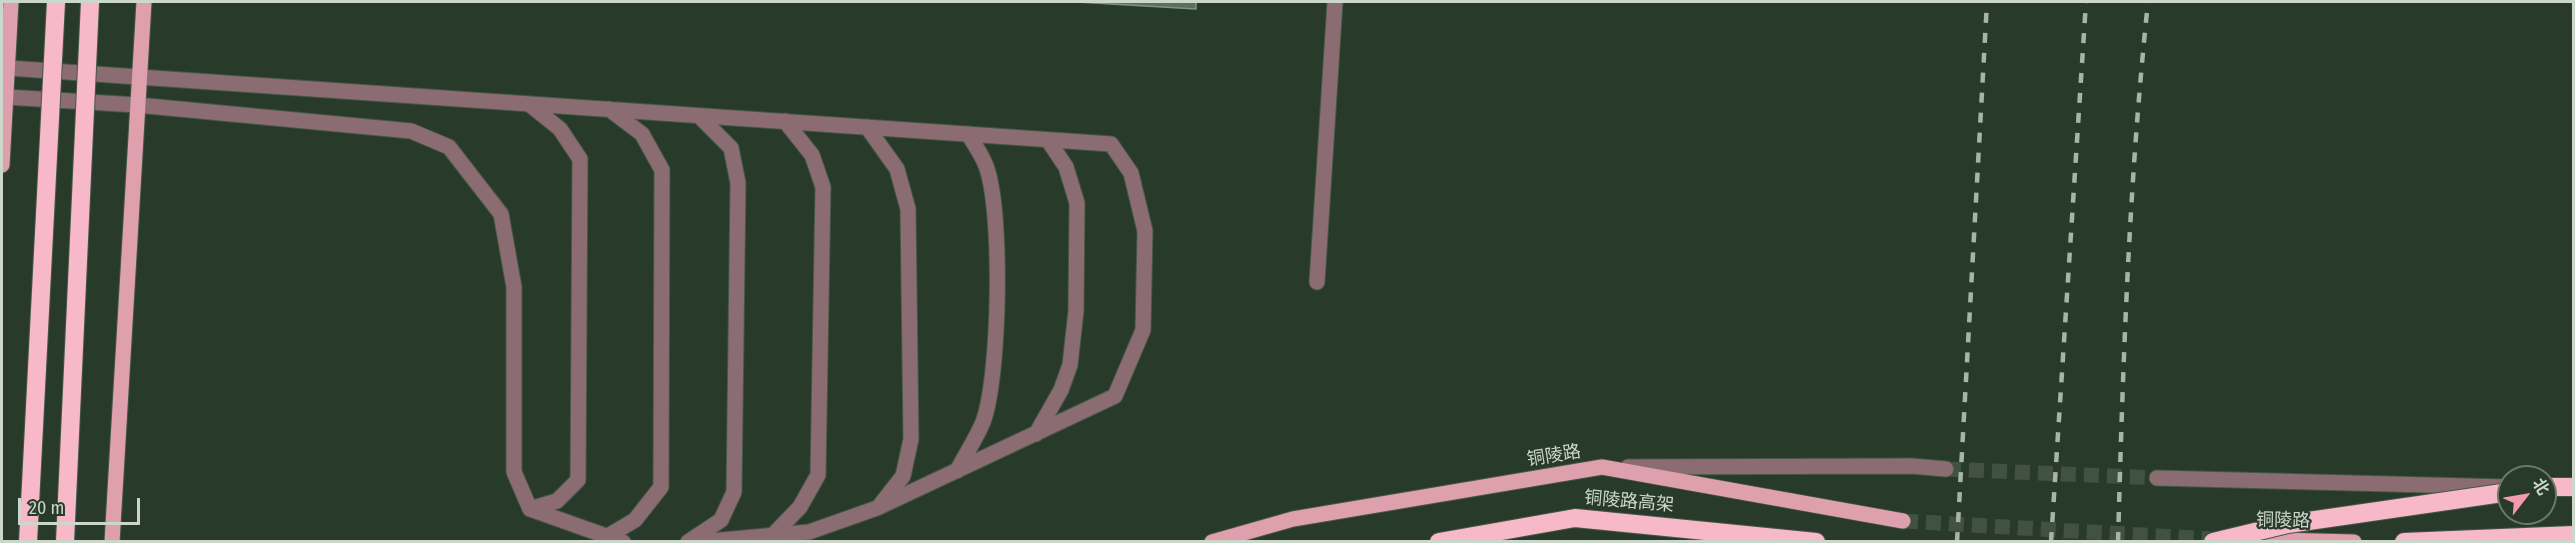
<!DOCTYPE html>
<meta charset="utf-8">
<style>
body{margin:0}
#map{position:relative;width:2575px;height:543px;overflow:hidden;background:#283b2a;font-family:"Fira Sans Condensed","Noto Sans SC",sans-serif}
canvas{display:block}
.frame{position:absolute;inset:0;border:3px solid #ccd7cc;pointer-events:none}
.north{position:absolute;left:2497px;top:465px;width:60px;height:60px;box-sizing:border-box;background:#283b2a;border:2px solid #6a796b;border-radius:50%;rotate:59deg;font-size:16px;font-weight:700;line-height:24px;text-align:center;color:#ccd7cc}
.north::after{content:'';display:block;margin:auto;width:21px;height:27px;background:#f29aaf;clip-path:polygon(50% 0,100% 100%,50% 72%,0 100%)}
.scale{position:absolute;left:18px;top:498px;width:122px;height:27px;box-sizing:border-box;border:3px solid #ccd7cc;border-top:0;padding-left:8px;font-size:18px;line-height:21px;white-space:nowrap;color:#ccd7cc;-webkit-text-stroke:4px #283b2a;paint-order:stroke}
</style>
<div id="map">
<canvas width="2575" height="543"></canvas>
<div class="frame"></div>
<div class="north">北</div>
<div class="scale">20 m</div>
</div>
<script>
const ctx = document.querySelector('canvas').getContext('2d');
ctx.lineJoin = 'round';
function fillPath(path, color) {
  ctx.fillStyle = color;
  ctx.fill(path, 'evenodd');
}
function trace(path, color, width, dash) {
  ctx.strokeStyle = color;
  ctx.lineWidth = width;
  ctx.lineCap = dash ? 'butt' : 'round';
  ctx.setLineDash(dash || []);
  ctx.stroke(path);
}
function write(font, color, halo, rows, align = 'center') {
  ctx.font = font + ' "Fira Sans Condensed","Noto Sans SC",sans-serif';
  ctx.lineWidth = 4.5;
  ctx.setLineDash([]);
  ctx.textBaseline = 'middle';
  ctx.strokeStyle = halo;
  ctx.fillStyle = color;
  for (const [text, x, y, turn = 0] of rows) {
    ctx.save();
    ctx.translate(x, y);
    ctx.rotate((+turn || 0) * Math.PI / 180);
    ctx.textAlign = isNaN(turn) ? turn : align;
    if (halo) ctx.strokeText(text, 0, 0);
    ctx.fillText(text, 0, 0);
    ctx.restore();
  }
}
const building = new Path2D(`
 M 1077,2 L 1196,2 L 1196,9 Z`);
fillPath(building, '#5a6f5c');
trace(building, '#7f9480', 1.5);
trace(new Path2D(`
 M 1946,469 L 2157,478`), '#415242', 15, [15, 8]);
trace(new Path2D(`
 M 1903,521 L 2211,539`), '#415242', 15, [15, 8]);
const minor = new Path2D(`
 M 8,68 L 1111,144 L 1131,173 L 1145,231 L 1143,330 L 1115,396 L 877,508 L 809,532 L 700,542
 M 6,97 L 137,105 L 411,131 L 449,147 L 501,214 L 514,287 L 514,472 L 530,509 L 623,542
 M 529,104 L 560,129 L 580,159 L 578,480 L 557,501 L 530,509
 M 867,127 L 897,169 L 908,209 L 911,439 L 903,476 L 881,504
 M 1317,282 L 1335,2
 M 1036,434 L 1061,390 L 1070,365 L 1076,311 L 1077,203 L 1066,167 L 1048,140
 M 1628,467 L 1911,466 L 1946,469
 M 957,471 C 965,455 976,439 983,422 C 1000,377 1003,210 986,166 C 982,155 974,144 968,134
 M 2157,478 L 2506,487
 M 773,535 L 800,507 L 818,475 L 823,187 L 812,155 L 785,121
 M 608,536 L 635,520 L 661,487 L 662,170 L 642,134 L 609,109
 M 688,542 L 721,520 L 734,492 L 738,183 L 731,148 L 699,116`);
const major = new Path2D(`
 M 2,165 L 11,2
 M 2240,539 L 2354,542
 M 112,542 L 144,2
 M 1212,542 L 1293,519 L 1602,467 L 1903,521`);
const highway = new Path2D(`
 M 2545,487 L 2574,487
 M 1439,542 L 1575,518 L 1816,542
 M 2404,542 L 2574,535`);
trace(minor, '#465747', 17);
trace(major, '#465747', 17);
trace(highway, '#465747', 20);
trace(minor, '#8b6c72', 15);
trace(major, '#dfa0ae', 15);
trace(highway, '#f7b9c7', 18);
trace(new Path2D(`
 M 1957,542 L 1987,2
 M 2051,542 L 2086,2
 M 2118,542 C 2123,361 2129,181 2148,2`), '#a7b4a7', 4.5, [10, 10]);
const highwayBridge = new Path2D(`
 M 28,542 L 56,2
 M 65,542 L 90,2
 M 2213,542 L 2288,524 L 2509,492`);
trace(highwayBridge, '#465747', 20, []);
trace(highwayBridge, '#f7b9c7', 18);
write('18px', '#ccd7cc', '#283b2a', [
 ["铜陵路",1554,456,-9],
 ["铜陵路高架",1629,502,5],
 ["铜陵路",2283,521,1]
]);
</script>
